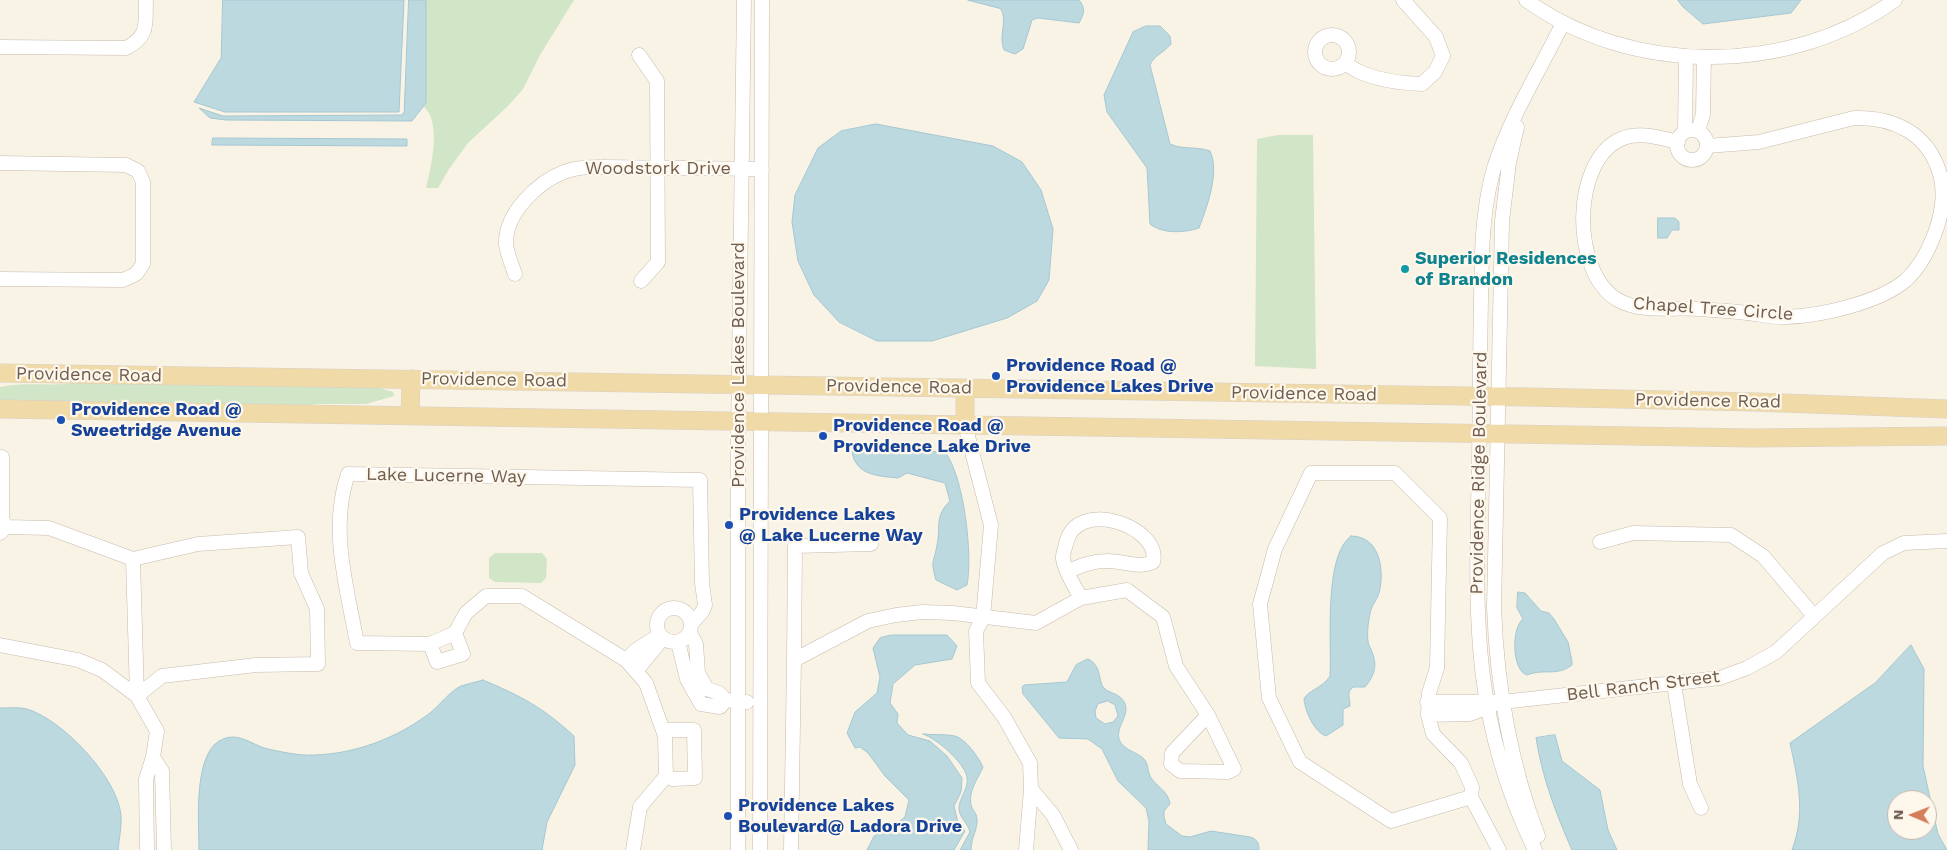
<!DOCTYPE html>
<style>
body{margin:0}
#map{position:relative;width:1947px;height:850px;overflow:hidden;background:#f9f3e6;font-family:"Work Sans",sans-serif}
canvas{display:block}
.north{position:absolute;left:1887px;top:790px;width:50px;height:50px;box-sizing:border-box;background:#fdf7ec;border:1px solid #c4b9ad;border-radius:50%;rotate:271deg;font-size:14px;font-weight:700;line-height:20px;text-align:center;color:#6f5c4e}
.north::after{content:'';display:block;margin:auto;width:18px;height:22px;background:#d47e5b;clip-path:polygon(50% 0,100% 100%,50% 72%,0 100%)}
</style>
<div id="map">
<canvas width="1947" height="850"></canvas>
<div class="north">N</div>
</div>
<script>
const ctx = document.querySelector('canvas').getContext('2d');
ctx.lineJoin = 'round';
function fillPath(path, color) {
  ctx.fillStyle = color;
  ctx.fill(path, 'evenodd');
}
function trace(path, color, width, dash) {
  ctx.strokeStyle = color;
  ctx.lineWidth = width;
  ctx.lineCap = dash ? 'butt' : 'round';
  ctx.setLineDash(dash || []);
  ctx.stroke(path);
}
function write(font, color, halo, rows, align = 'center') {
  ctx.font = font + ' "Work Sans",sans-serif';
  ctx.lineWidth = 4.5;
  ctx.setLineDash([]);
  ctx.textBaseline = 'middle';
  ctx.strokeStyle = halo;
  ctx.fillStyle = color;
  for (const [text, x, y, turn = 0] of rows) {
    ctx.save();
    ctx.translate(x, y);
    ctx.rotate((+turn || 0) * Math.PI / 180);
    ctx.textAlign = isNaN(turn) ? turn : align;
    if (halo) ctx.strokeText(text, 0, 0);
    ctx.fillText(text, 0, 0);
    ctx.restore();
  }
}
fillPath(new Path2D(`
 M 426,0 L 574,0 L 540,55 L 523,89 L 508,106 L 468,143 L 449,169 L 438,188 L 426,188 C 431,168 442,122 424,107 L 426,103 Z
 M 1278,135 L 1313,135 L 1316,369 L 1255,366 L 1257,139 Z
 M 85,381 L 373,386 L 393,392 L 394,396 L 366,404 L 316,404 L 295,409 L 0,401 L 0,387 C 28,381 57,388 85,381 Z
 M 495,553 L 542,553 L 547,559 L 546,578 L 541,583 L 495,582 L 489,578 L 489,558 Z`), '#d1e5c7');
const water = new Path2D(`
 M 223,0 L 404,0 L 399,112 L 225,112 L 194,102 L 221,58 Z
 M 409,0 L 426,0 L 426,103 L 412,121 L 226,120 L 210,118 L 199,108 L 223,116 L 402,115 L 404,112 Z
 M 968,0 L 1079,0 C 1086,8 1084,14 1079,23 L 1038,18 L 1032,20 L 1023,49 L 1015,54 L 1004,50 C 998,35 1008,22 1001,9 Z
 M 1678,0 L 1801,0 L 1791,13 L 1703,24 L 1683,7 Z
 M 1146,26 L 1160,26 L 1170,36 L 1171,44 C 1165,52 1153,56 1150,65 L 1170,144 C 1183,150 1196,146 1210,151 C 1220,172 1207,207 1199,228 C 1184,233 1162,234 1150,224 L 1147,168 L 1107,112 L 1104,95 L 1133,32 Z
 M 876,124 L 993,146 L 1022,162 L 1041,190 L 1053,229 L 1049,280 L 1037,301 L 1007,318 L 932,341 L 877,341 L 839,322 L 814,295 L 798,261 L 792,222 L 795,195 L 818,148 L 841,131 Z
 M 213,138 L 407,139 L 407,146 L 212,145 Z
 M 1658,218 L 1675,218 L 1679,222 L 1679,230 L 1672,230 L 1667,238 L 1658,238 Z
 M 919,451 L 945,452 C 964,476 973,556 967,585 L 957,590 L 936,580 C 930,560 934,563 937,545 C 941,526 934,517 950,501 L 945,483 L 907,473 L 898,478 C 879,476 856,476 852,452 Z
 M 1351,536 C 1379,536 1384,567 1380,589 C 1379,598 1371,605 1370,614 C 1368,622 1367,634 1368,641 C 1368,645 1371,648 1372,652 C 1378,666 1374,676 1365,687 L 1353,687 C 1346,693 1350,697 1350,706 L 1343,709 L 1343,725 L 1326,736 C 1314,732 1305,711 1304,699 C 1308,690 1323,688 1330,676 C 1332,644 1323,556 1351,536 Z
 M 1518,592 L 1525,593 L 1541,611 L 1549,613 L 1554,619 L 1568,642 L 1572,661 L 1572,665 C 1556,677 1545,668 1527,675 C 1512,671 1511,628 1523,619 L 1517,608 Z
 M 892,635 L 947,635 L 957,646 L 952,659 L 915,665 L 893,684 L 890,703 L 898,714 L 897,723 L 908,735 L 930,741 L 947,756 L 962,778 L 961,792 L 954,806 L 958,823 L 965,831 L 954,850 L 867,850 L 874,836 L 891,828 L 905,817 L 909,800 L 885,776 L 868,753 L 860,747 L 855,748 L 847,733 L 855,712 L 877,693 L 880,677 L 873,648 L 880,638 Z
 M 1911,645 L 1924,669 L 1923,766 L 1938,834 L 1947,850 L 1792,850 C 1806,813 1798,780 1790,743 L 1875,683 ZM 1897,800 L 1927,800 L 1927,830 L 1897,830 Z
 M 1088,659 C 1101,665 1098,677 1103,687 C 1108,693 1117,693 1122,699 C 1135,714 1111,728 1121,743 C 1127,751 1136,752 1143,758 C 1149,764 1147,769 1150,776 C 1156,787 1168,790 1170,804 L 1164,811 L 1164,817 L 1166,824 L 1182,836 L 1190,837 L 1211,831 L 1250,837 C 1257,839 1259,843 1259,850 L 1148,850 L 1149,821 L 1146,808 L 1118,781 L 1102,749 L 1088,739 L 1059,738 L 1023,694 L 1022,687 L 1024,685 L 1067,682 L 1076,665 ZM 1108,701 L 1115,705 L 1118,716 L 1113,722 L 1105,724 L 1096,718 L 1095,711 L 1098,704 Z
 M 483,680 C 523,697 542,707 574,736 L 575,765 L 547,822 L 542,850 L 199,850 C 199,824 193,757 219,741 C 238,730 251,745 268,749 C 282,752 300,756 314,755 C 355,754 397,738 430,713 C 440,705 450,691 461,686 C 468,684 476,682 483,680 Z
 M 0,708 C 8,708 19,707 27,709 C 63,720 117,777 121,815 C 122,826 119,839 118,850 L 0,850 Z
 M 923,734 C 933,735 946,734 955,736 C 966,739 979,758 983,767 C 978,779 968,791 971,805 C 972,810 977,813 977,819 C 978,829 971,838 971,850 L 960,850 L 970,832 C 968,823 959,818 959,808 C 959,798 969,789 967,777 C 964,762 937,739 923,734 Z
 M 1555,735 L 1562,761 L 1600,790 L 1608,830 L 1617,850 L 1572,850 C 1556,814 1542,777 1536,738 Z`);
fillPath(water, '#bdd9e0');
trace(water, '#a5c7d1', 1);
const minor = new Path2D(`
 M 1526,0 C 1631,76 1790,76 1895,0
 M1315 52a17 17 0 1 1 34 0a17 17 0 1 1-34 0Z
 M 0,47 L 126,48 C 150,36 145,23 146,0
 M 639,55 L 657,81 L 658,262 L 641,281
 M 1345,63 C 1365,79 1397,83 1422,84 L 1435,72 L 1443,56 L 1436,37 L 1403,0
 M 1517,127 L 1509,163 L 1502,221 L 1494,608 C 1497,686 1510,763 1538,836
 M1677 145a15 15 0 1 1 30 0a15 15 0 1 1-30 0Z
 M 1698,131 L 1703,114 L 1704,57
 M 1685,132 L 1686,57
 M 1678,142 C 1660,138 1640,131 1621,139 C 1571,161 1571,273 1618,300 C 1641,313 1672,307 1697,309 C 1714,310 1731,311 1747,313 C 1760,314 1773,318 1786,317 C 1820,316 1879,303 1906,280 C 1918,269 1927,253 1933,238 C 1941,219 1946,194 1940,174 C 1928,133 1894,117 1854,118 L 1759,142 L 1707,146
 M 0,163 L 126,165 L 138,171 L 143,182 L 143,264 L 136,274 L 123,280 L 0,279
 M 515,274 C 512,265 507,254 506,244 C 505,213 538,182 564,172 C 577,167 590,167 603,167 L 762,169
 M 965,425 L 991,525 L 983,618 L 976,631 L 978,683 L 1004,717 L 1030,763 L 1031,789 L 1026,850
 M 2,457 L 2,519 L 6,527
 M 1311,473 L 1395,473 L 1440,518 L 1437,668 L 1429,693 L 1428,715 L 1433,734 L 1461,763 L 1472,787 L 1471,797 L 1391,821 L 1300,762 L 1269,698 L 1260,604 L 1275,549 Z
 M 0,533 L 6,527 L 49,528 L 133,559 L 198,544 L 298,537 L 301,573 L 317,609 L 318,664 L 256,665 L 162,676 L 137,696 L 102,670 L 78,660 L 0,645
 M 1600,542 L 1633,533 L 1731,535 L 1763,556 L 1814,616
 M 133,559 L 137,696 L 157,731 L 153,757 L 146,779 L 147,850
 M 1068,571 C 1081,566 1092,561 1106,561 C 1121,560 1139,569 1153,562 C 1162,527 1076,496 1066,544 C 1065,549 1062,555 1063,559 C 1065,572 1075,587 1081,598
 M657 625a17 17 0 1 1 34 0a17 17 0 1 1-34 0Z
 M 690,633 L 696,644 L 698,673 L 707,689 L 719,693 L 726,700 L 747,702
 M 678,642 L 687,679 L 701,704 L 720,707 L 726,700
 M 430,644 L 437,662 L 463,654 L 455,633
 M 626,660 L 636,650 L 660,635
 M 794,660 L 795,546 L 871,544
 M 636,671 L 663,638
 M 1674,684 L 1690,784 L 1701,808
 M 1427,702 L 1502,702 L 1720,678 L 1747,668 L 1776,652 L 1883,553 L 1904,543 L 1947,541
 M 1428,715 L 1470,714 L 1492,706
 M 663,730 L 694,730 L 695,778 L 673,779 L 666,776
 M 153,757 L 162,771 L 164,850
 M 1031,789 L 1053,815 L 1071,850
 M 1471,797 L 1499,850
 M 633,850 L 640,807 L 666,776 L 665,736 L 646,683 L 626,660 L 522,596 L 486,596 L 466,613 L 455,633 L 430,644 L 357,643 C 347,588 329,529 348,474 L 700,480 L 702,583 L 705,605 L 702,612 L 691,624
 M 738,850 L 738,438 L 744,0
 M 760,850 L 762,0
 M 791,850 L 794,660 L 868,621 L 896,615 L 922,612 L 953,613 L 1036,623 L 1081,598 L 1127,590 L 1163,617 L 1176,666 L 1208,715 L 1234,769 L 1228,772 L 1180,771 L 1171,764 L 1172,753 L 1208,715
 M 1535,850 C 1469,715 1476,608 1479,462 C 1480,393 1480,324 1482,254 C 1483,225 1486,196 1494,168 C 1510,117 1540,70 1563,23`);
const major = new Path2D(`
 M 0,373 L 1528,397 L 1755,402 L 1947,409
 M 965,389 L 965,425
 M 0,409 L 1752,438 L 1947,436
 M 410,416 L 411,379`);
trace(minor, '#c7baac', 15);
trace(major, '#d7d1cd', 19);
trace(minor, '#fff', 14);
trace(major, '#f0daa7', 18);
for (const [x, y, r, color] of [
 [1405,269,5,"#0f9aa8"],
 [996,376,5,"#1a4fb4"],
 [61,420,5,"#1a4fb4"],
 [823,436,5,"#1a4fb4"],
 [729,525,5,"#1a4fb4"],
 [728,816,5,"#1a4fb4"]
]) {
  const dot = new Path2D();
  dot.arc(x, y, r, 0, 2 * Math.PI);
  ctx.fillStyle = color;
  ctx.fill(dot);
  trace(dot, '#fdf7ec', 2);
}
write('18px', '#6f5c4e', '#fdf7ec', [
 ["Woodstork Drive",658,169],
 ["Chapel Tree Circle",1713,309,4],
 ["Providence Lakes Boulevard",739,365,-90],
 ["Providence Road",89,375,1],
 ["Providence Road",494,380,1],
 ["Providence Road",899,387,1],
 ["Providence Road",1304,394,1],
 ["Providence Road",1708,401,1],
 ["Providence Ridge Boulevard",1479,473,-89],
 ["Lake Lucerne Way",446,476,1],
 ["Bell Ranch Street",1643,686,-7]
]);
write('bold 18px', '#0d838f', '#fdf7ec', [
 ["Superior Residences",1415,259],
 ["of Brandon",1415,280]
], 'left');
write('bold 18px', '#164399', '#fdf7ec', [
 ["Providence Road @",1006,366],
 ["Providence Lakes Drive",1006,387],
 ["Providence Road @",71,410],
 ["Sweetridge Avenue",71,431],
 ["Providence Road @",833,426],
 ["Providence Lake Drive",833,447],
 ["Providence Lakes",739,515],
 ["@ Lake Lucerne Way",739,536],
 ["Providence Lakes",738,806],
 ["Boulevard@ Ladora Drive",738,827]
], 'left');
</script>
